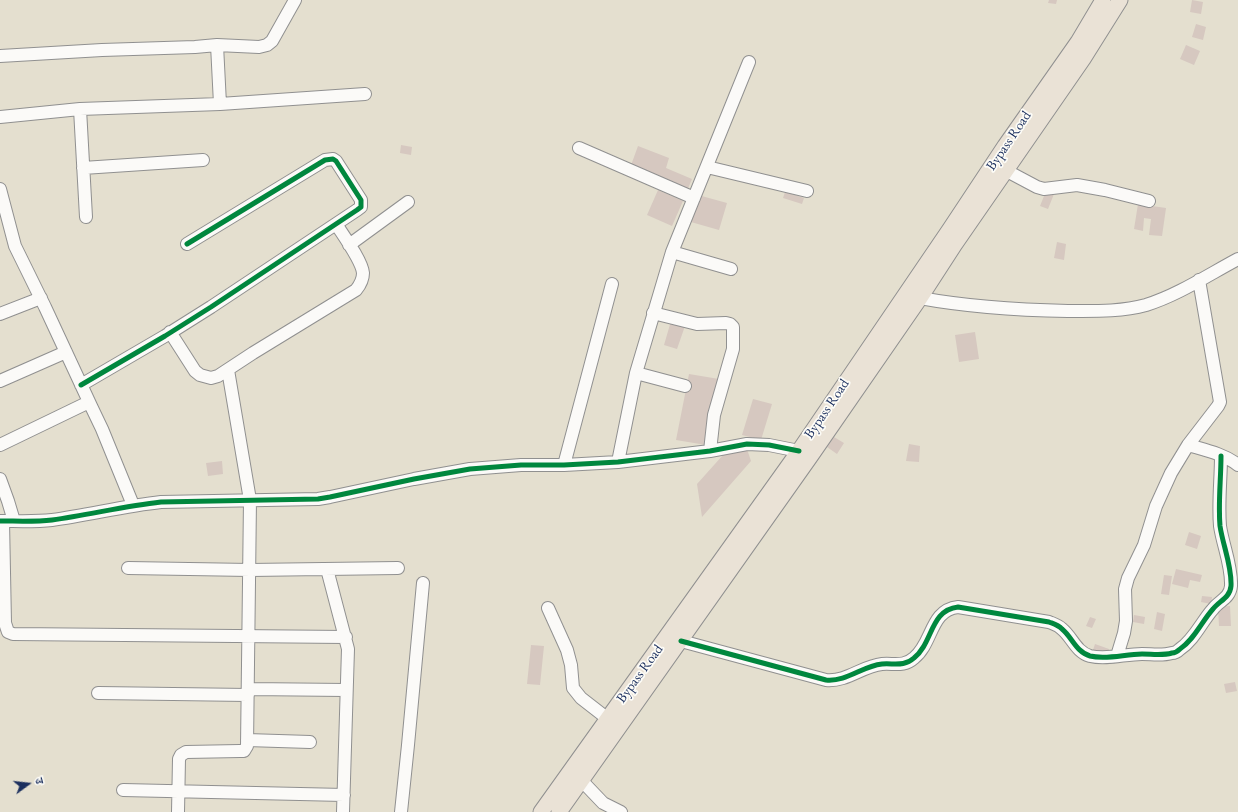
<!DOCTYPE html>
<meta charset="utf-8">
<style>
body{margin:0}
#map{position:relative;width:1238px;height:812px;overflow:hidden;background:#e4dfcf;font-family:"EB Garamond","Noto Serif Devanagari",serif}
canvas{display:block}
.north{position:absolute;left:8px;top:764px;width:40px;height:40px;-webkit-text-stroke:3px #fdfcf7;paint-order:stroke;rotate:75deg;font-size:11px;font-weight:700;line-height:16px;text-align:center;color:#1b2f5e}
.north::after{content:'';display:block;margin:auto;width:14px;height:18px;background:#1b2f5e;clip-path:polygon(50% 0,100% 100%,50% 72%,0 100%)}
</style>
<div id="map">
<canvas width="1238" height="812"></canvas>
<div class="north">उ</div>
</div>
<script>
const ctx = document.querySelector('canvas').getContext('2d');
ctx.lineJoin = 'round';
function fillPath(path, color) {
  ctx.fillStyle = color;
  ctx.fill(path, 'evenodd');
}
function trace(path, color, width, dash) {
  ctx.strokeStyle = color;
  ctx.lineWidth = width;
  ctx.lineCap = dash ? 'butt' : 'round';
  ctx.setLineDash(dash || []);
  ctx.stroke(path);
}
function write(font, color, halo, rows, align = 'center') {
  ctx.font = font + ' "EB Garamond",serif';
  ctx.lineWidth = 3.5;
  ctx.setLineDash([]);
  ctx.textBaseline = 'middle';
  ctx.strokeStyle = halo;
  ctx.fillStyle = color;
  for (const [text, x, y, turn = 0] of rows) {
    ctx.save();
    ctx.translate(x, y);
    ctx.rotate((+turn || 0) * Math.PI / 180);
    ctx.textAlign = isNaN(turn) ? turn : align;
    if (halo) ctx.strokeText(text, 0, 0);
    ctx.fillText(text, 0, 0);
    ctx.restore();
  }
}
fillPath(new Path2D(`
 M 1049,0 L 1057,0 L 1056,4 L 1048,3 Z
 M 1192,0 L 1203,2 L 1201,14 L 1190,12 Z
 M 1196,24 L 1206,27 L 1203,40 L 1192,37 Z
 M 1186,45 L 1200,51 L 1194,65 L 1180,59 Z
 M 401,145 L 412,147 L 411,155 L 400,153 Z
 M 638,146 L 669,158 L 666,168 L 692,179 L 687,191 L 630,168 Z
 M 658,190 L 683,201 L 672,226 L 647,215 Z
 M 1046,191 L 1054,194 L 1048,209 L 1040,206 Z
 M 785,192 L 804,198 L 802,204 L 783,198 Z
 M 698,195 L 727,203 L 719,230 L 691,222 Z
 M 1138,204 L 1166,208 L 1162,236 L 1149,235 L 1151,219 L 1144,218 L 1143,231 L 1134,229 Z
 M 1057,242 L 1066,244 L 1064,260 L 1054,258 Z
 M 671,321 L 685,326 L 677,349 L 664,345 Z
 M 975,332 L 979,359 L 959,362 L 955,335 Z
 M 689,374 L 719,379 L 706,445 L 676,440 Z
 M 753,399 L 772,404 L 761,440 L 742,435 Z
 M 834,437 L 844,443 L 837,454 L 827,447 Z
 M 909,444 L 920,446 L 919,462 L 906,461 Z
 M 747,449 L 751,461 L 702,517 L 697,484 L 723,455 Z
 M 222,461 L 223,474 L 208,476 L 206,463 Z
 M 1189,532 L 1201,536 L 1197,549 L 1185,545 Z
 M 1176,569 L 1202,575 L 1200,582 L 1190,580 L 1188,588 L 1172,584 Z
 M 1164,575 L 1172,576 L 1169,595 L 1161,594 Z
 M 1202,596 L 1212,597 L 1211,604 L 1201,602 Z
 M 1230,606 L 1231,626 L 1219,626 L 1218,607 Z
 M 1157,612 L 1165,614 L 1162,631 L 1154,629 Z
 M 1134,615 L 1145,617 L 1144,624 L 1133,622 Z
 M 1090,617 L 1096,619 L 1092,628 L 1086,626 Z
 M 1095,644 L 1109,649 L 1107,655 L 1093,650 Z
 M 531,645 L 544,646 L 540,685 L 527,684 Z
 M 1235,682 L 1237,691 L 1226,693 L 1224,684 Z`), '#d6c8c0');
const minor = new Path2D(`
 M 217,45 L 220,104
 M 0,56 L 102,50 L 195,47 L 217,45 L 259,47 L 267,45 L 272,41 L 295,0
 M 80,109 L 86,217
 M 0,117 L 80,109 L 220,104 L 365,94
 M 579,148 L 694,198
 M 707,167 L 807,191
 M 83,168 L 203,160
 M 1005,170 L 1037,187 L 1044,189 L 1077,185 L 1105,190 L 1149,201
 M 0,189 L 15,246 L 45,307 L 91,406 L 102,429 L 133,505
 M 349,245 L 408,202
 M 672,252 L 731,269
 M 920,298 C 969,307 1018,310 1068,311 C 1093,311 1121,312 1146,305 C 1178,295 1208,275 1238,259
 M 653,313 L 697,324 L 726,323 L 730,324 L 733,327 L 733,349 L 714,415 L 710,451
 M 0,314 L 41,298
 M 170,332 L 195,371 L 200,375 L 211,378 L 218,376 L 253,353 L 356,290 C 360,285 363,280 363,273 C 362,261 343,235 336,224
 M 636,373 L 685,386
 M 0,381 L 66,352
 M 81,385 L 165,336 L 211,307 L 357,210 L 361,207 L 361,200 L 336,161 L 333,159 L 325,160 L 187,244
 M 0,445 L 89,402
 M 1188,445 C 1205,450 1224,454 1238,465
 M 618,462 L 636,373 L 672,252 L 749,62
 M 564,465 L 612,284
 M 0,479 L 8,501 L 14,521
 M 0,521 C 17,521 35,522 52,520 C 89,515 124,506 161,502 L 318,499 L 330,497 L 414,479 L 470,469 L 521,465 L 564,465 L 618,462 L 710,451 L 747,444 L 769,445 L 799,451
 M 3,521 L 5,623 L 8,632 L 13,634 L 346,637
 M 128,568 L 250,570 L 398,568
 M 327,569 L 348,649 L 343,812
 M 548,608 L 567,650 L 571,665 L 573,688 L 581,698 L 608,719
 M 681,641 L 826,680 C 847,682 862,666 882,664 C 894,663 904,667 914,658 C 933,643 930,610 958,607 L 1049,622 C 1054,624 1058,625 1062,629 C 1072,637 1076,652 1090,656 C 1107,660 1125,654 1142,654 C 1152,654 1162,656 1172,653 C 1175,653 1178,651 1180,649 C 1194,640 1202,621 1213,609 C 1219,601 1230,598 1231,586 C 1232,566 1223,546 1220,526 C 1218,503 1221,479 1221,456
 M 1117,656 L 1124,633 L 1126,621 L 1125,589 L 1128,578 L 1144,545 L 1156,506 L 1171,473 L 1188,445 L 1218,406 L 1220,402 L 1199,280
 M 248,689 L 346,690
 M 98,693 L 248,695
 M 247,740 L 310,742
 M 582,781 L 603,803 L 621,812
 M 123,790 L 344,795
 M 178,812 L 179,759 L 181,755 L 186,752 L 240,751 L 244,751 L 247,746 L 250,500 L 228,370
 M 401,812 L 408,745 L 423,583`);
const major = new Path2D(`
 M 541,812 L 799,451 L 950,229 L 1005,146 L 1078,42 L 1103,0
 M 559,812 L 810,457 L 920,298 L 955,244 L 1083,59 L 1120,0`);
trace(minor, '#909090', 14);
trace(major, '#909090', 17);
trace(minor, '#fbfaf8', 12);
trace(major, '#eae2d6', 15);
trace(new Path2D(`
 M 81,385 L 165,336 L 211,307 L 357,210 L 361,207 L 361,200 L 336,161 L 333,159 L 325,160 L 187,244
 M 0,521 C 17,521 35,522 52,520 C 89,515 124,506 161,502 L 318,499 L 330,497 L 414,479 L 470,469 L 521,465 L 564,465 L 618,462 L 710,451 L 747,444 L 769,445 L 799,451
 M 681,641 L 826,680 C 847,682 862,666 882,664 C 894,663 904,667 914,658 C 933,643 930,610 958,607 L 1049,622 C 1054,624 1058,625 1062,629 C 1072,637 1076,652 1090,656 C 1107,660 1125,654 1142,654 C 1152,654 1162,656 1172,653 C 1175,653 1178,651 1180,649 C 1194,640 1202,621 1213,609 C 1219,601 1230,598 1231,586 C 1232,566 1223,546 1220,526 C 1218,503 1221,479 1221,456`), '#00873e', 5);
write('14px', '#1b2f5e', '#fdfcf7', [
 ["Bypass Road",1009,141,-56],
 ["Bypass Road",827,409,-56],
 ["Bypass Road",640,674,-54]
]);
</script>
